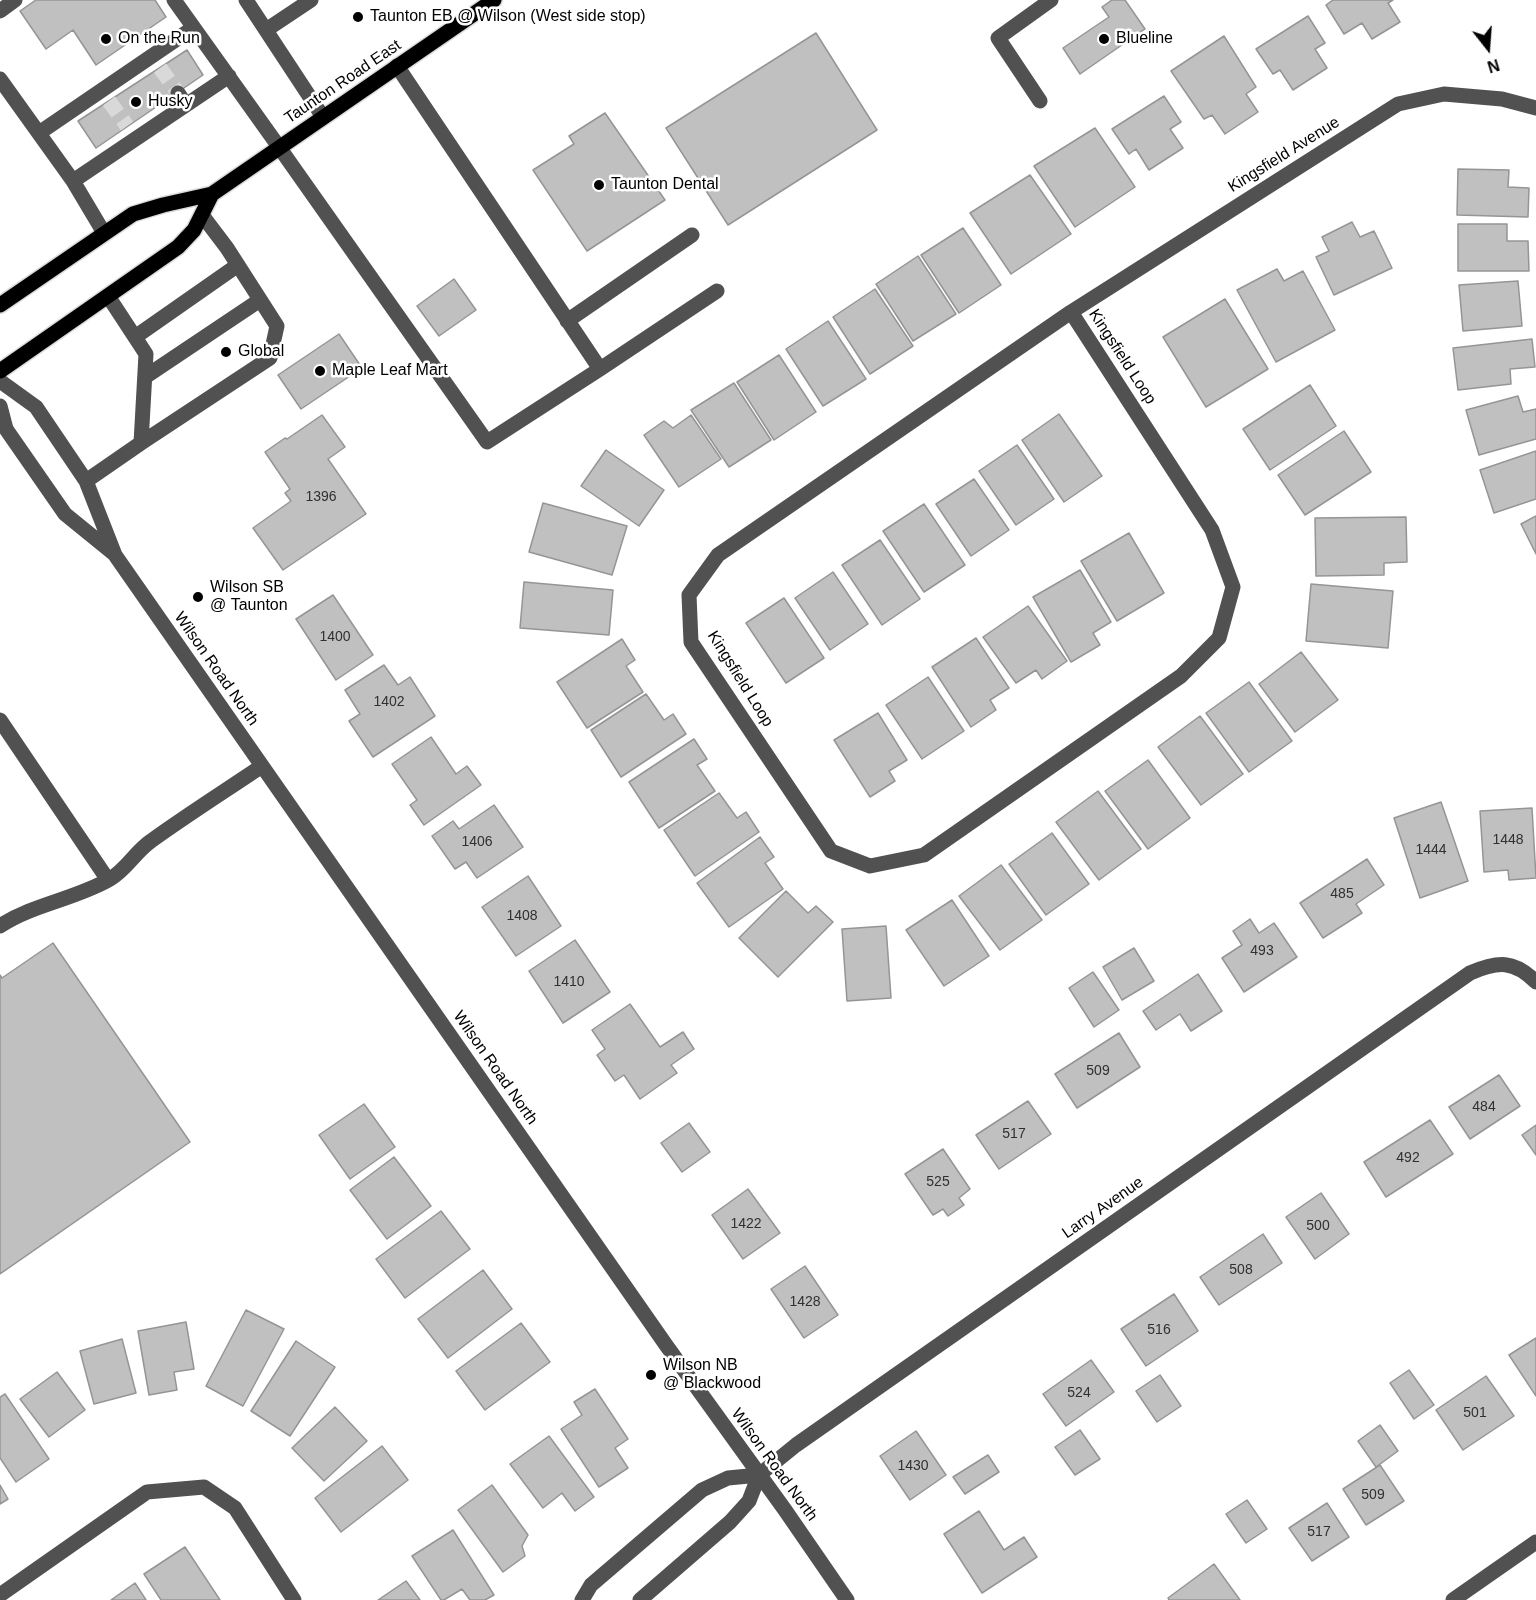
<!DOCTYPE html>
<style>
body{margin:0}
#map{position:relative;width:1536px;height:1600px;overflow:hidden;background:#fff;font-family:Helvetica,sans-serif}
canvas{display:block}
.north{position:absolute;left:1458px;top:18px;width:60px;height:60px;-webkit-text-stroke:4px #fff;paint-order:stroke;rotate:163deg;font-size:16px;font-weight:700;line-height:24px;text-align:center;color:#000}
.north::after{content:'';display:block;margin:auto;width:21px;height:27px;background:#000;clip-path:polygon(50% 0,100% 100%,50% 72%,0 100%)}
</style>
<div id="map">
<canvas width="1536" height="1600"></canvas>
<div class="north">N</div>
</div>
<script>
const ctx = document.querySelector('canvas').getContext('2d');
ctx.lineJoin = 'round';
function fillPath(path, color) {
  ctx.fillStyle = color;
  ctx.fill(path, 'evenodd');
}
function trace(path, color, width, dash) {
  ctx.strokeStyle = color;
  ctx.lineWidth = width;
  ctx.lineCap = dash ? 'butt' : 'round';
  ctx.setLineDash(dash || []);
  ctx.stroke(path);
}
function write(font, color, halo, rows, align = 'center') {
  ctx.font = font + ' Helvetica,sans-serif';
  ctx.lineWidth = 5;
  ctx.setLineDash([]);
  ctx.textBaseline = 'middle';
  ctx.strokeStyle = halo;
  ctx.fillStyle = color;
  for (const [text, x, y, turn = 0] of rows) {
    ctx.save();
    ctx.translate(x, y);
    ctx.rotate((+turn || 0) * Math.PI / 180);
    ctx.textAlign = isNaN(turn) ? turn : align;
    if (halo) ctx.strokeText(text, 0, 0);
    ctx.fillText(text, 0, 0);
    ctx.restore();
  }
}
const building = new Path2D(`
 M 36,0 L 155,0 L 166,17 L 96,65 L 73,30 L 46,49 L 20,11 Z
 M 1112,0 L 1125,0 L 1145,29 L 1080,74 L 1063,48 L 1109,17 L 1102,7 Z
 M 1333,0 L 1393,0 L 1388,3 L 1400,22 L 1372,39 L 1362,23 L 1344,34 L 1326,5 Z
 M 1308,16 L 1325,43 L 1315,49 L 1327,68 L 1293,90 L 1280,70 L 1273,74 L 1256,49 Z
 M 816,33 L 877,130 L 728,225 L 666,128 Z
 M 1224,36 L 1256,87 L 1246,94 L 1258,112 L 1225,134 L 1212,115 L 1204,119 L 1171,71 Z
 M 187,50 L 203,75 L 96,148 L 78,121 Z
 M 1164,96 L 1181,122 L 1170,129 L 1183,148 L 1149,170 L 1136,149 L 1129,154 L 1112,129 Z
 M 605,113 L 665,200 L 587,251 L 533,170 L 574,144 L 569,136 Z
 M 1095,128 L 1135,187 L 1075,227 L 1034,166 Z
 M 1458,169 L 1509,170 L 1508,187 L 1529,188 L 1528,217 L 1457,215 Z
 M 1030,175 L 1071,234 L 1011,274 L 970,213 Z
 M 1352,222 L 1360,237 L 1374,231 L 1392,268 L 1334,295 L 1316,257 L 1329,251 L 1322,237 Z
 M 1458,224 L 1507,224 L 1507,241 L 1528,241 L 1529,271 L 1458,271 Z
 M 963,228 L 1001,285 L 959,313 L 921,255 Z
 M 918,256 L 956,314 L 913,341 L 876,284 Z
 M 1277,269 L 1284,281 L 1303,271 L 1335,330 L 1276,362 L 1237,290 Z
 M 454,279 L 476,310 L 439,336 L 417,306 Z
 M 1518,281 L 1522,326 L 1463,331 L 1459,285 Z
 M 875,289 L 913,346 L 870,374 L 833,317 Z
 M 1225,299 L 1268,369 L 1206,407 L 1163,337 Z
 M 828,321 L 866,379 L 823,406 L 786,349 Z
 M 339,334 L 362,368 L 301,409 L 278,375 Z
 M 1532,339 L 1535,367 L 1510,369 L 1511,384 L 1458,390 L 1453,348 Z
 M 779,355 L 816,412 L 774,440 L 737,382 Z
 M 734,383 L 771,440 L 729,467 L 691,410 Z
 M 1310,385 L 1336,426 L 1270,470 L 1243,429 Z
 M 1518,396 L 1523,412 L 1536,409 L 1536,439 L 1479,455 L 1466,410 Z
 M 1059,414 L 1102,476 L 1064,502 L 1022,440 Z
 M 322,415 L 345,447 L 328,459 L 366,514 L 283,570 L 253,528 L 291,501 L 285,493 L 290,489 L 265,452 L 285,438 L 287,439 Z
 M 691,415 L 721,459 L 679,487 L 644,435 L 664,421 L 673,428 Z
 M 1344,431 L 1371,472 L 1305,515 L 1278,475 Z
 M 1017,445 L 1054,499 L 1016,525 L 979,471 Z
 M 606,450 L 664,490 L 639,526 L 581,486 Z
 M 1536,451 L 1536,499 L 1494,513 L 1480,470 Z
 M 974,479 L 1009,530 L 971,556 L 936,504 Z
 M 543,503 L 627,526 L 612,575 L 529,552 Z
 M 924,504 L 965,565 L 924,592 L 883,531 Z
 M 1536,516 L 1536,554 L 1521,524 Z
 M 1406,517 L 1407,562 L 1384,563 L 1384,575 L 1316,576 L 1315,518 Z
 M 1129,533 L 1164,593 L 1117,621 L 1081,561 Z
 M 880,540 L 920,599 L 882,625 L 842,565 Z
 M 1080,570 L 1111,622 L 1093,633 L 1100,645 L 1071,662 L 1033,597 Z
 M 833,572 L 868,624 L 830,650 L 795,598 Z
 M 524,582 L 613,590 L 609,635 L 520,628 Z
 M 1311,584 L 1393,591 L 1388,648 L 1306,641 Z
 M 333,595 L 373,655 L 336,680 L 296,619 Z
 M 784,598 L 824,658 L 786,683 L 746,623 Z
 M 1028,606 L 1067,661 L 1042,679 L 1036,670 L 1016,683 L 983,637 Z
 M 976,638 L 1009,688 L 990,700 L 996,710 L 971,727 L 932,667 Z
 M 622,639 L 635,660 L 626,666 L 643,692 L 587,728 L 557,682 Z
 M 1301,652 L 1338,700 L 1295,732 L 1259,684 Z
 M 384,665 L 398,685 L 410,677 L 435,716 L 373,757 L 349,721 L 360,714 L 345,690 Z
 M 928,677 L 964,731 L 922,759 L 886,705 Z
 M 1249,682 L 1292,741 L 1249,772 L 1206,713 Z
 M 646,694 L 664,720 L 673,714 L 686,734 L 621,777 L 591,730 Z
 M 878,713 L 907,760 L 889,771 L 895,781 L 870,797 L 834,740 Z
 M 1200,716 L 1243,774 L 1201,805 L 1158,747 Z
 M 431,737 L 456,774 L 467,766 L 481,785 L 424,825 L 410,805 L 417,800 L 392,764 Z
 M 694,739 L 707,759 L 697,765 L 715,791 L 659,828 L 629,782 Z
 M 1148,760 L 1190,818 L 1148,849 L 1105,791 Z
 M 1098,791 L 1141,849 L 1099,880 L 1056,822 Z
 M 719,793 L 737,818 L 746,812 L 759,832 L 695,876 L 664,830 Z
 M 1441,802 L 1468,881 L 1420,898 L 1394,818 Z
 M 494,805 L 523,847 L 477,878 L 466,862 L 455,869 L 432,836 L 453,821 L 459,829 Z
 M 1532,808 L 1536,878 L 1509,880 L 1508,870 L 1484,872 L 1480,811 Z
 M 1052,833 L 1089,884 L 1046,915 L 1009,864 Z
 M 760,837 L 774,857 L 765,863 L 783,889 L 729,927 L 697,883 Z
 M 1367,859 L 1384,885 L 1356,904 L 1362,913 L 1323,938 L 1300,903 Z
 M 1001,865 L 1042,920 L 1000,950 L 959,896 Z
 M 528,876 L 561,926 L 516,956 L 482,907 Z
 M 786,891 L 808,913 L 816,906 L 833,922 L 778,977 L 739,938 Z
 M 952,900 L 989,956 L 944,986 L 906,930 Z
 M 1250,919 L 1259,933 L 1274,923 L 1297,957 L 1244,992 L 1222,958 L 1242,945 L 1233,931 Z
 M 886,926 L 891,998 L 847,1001 L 842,929 Z
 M 575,940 L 610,992 L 563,1023 L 529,971 Z
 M 53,943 L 190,1142 L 0,1274 L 0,975 L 2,978 Z
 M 1134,948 L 1154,981 L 1122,1000 L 1103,967 Z
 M 1093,972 L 1119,1010 L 1094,1027 L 1069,988 Z
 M 1198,974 L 1222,1011 L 1191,1031 L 1180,1014 L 1156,1030 L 1143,1011 Z
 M 630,1004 L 660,1047 L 683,1032 L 694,1049 L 671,1065 L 677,1073 L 640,1099 L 624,1075 L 615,1081 L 597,1055 L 605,1049 L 592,1030 Z
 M 1119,1033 L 1140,1067 L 1077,1108 L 1055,1074 Z
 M 1499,1075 L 1520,1106 L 1470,1139 L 1449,1107 Z
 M 1028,1101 L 1051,1134 L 999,1169 L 976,1135 Z
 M 364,1104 L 395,1147 L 350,1179 L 319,1135 Z
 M 1430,1120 L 1453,1154 L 1386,1197 L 1364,1162 Z
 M 689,1123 L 710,1152 L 682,1172 L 661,1143 Z
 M 1536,1125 L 1536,1155 L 1522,1135 Z
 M 943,1149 L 970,1189 L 959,1198 L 964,1205 L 948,1216 L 943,1209 L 933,1215 L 905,1174 Z
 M 394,1157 L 431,1206 L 387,1239 L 350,1190 Z
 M 748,1189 L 780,1233 L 743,1259 L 712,1215 Z
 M 1321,1193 L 1349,1234 L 1315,1259 L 1286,1217 Z
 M 441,1211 L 470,1249 L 405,1298 L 376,1259 Z
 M 1263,1234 L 1282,1263 L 1219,1305 L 1200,1277 Z
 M 805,1266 L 838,1315 L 804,1338 L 771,1289 Z
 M 483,1270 L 512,1309 L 448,1358 L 418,1319 Z
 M 1174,1294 L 1198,1331 L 1146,1366 L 1121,1329 Z
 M 246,1310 L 284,1329 L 243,1406 L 206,1386 Z
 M 186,1322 L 194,1369 L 174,1372 L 177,1390 L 149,1395 L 138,1331 Z
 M 521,1323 L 550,1362 L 485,1410 L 456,1371 Z
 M 1536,1338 L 1536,1396 L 1509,1355 Z
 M 122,1339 L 136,1393 L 94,1404 L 80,1351 Z
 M 296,1341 L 335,1367 L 290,1436 L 251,1411 Z
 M 1091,1360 L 1114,1392 L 1066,1426 L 1043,1394 Z
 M 1409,1370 L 1434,1405 L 1414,1419 L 1390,1383 Z
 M 57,1372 L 85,1410 L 49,1437 L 20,1399 Z
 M 1160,1375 L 1181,1406 L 1157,1422 L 1136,1391 Z
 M 1486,1376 L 1514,1416 L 1463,1450 L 1436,1410 Z
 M 595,1389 L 628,1439 L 615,1448 L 628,1468 L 599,1487 L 561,1429 L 582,1415 L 574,1402 Z
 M 5,1394 L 49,1459 L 16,1482 L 0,1458 L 0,1397 Z
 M 335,1407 L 367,1441 L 324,1481 L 292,1448 Z
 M 1380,1425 L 1398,1451 L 1376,1467 L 1358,1441 Z
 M 1080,1430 L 1100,1459 L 1075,1475 L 1055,1447 Z
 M 916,1431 L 946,1475 L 910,1500 L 880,1456 Z
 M 549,1436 L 594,1497 L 575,1511 L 562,1493 L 543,1508 L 510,1464 Z
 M 382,1446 L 408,1480 L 341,1532 L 315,1498 Z
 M 988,1455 L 999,1472 L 965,1494 L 953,1477 Z
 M 1380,1465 L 1404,1501 L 1366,1525 L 1343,1489 Z
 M 0,1485 L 8,1499 L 0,1504 Z
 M 492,1485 L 528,1535 L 522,1546 L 525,1556 L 503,1572 L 458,1510 Z
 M 1247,1500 L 1267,1529 L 1246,1543 L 1226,1514 Z
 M 1327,1503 L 1349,1537 L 1312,1561 L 1289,1528 Z
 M 979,1511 L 1004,1550 L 1024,1537 L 1037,1557 L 982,1593 L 944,1534 Z
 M 453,1530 L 494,1595 L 485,1600 L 470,1600 L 462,1589 L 444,1600 L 441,1600 L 412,1556 Z
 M 185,1547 L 220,1600 L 161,1600 L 144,1574 Z
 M 1214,1564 L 1240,1600 L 1169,1600 L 1168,1598 Z
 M 406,1581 L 420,1600 L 378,1600 Z
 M 135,1583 L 146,1600 L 111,1600 Z`);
fillPath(building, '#c0c0c0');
trace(building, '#959595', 1.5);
trace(new Path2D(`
 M 160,68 L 178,93
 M 109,101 L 127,126`), '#d9d9d9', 15, [15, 8]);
const major = new Path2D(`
 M 0,305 L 133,214 L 163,205 L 212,194 L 494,0
 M 0,371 L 178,247 L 194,230 L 212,194`);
trace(major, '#dbdbdb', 18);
trace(new Path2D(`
 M 174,0 L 279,147 L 487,442 L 600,369 L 717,291
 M 246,0 L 323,117
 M 0,11 L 15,0
 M 266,30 L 311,0
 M 397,66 L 600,369
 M 0,79 L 73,181 L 104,233
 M 178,93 L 186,105
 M 1040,101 L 998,38 L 1051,0
 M 39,133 L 193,28
 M 73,181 L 229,76
 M 1071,312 L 1212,530 L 1233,587 L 1219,638 L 1181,676 L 924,855 L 870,866 L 831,851 L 691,642 L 689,595 L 718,555 L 1071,312 L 1398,104 L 1444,94 L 1502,99 L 1536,108
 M 567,321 L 692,235
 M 135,337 L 238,265
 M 145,377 L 260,300
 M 0,381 L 36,407 L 86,481 L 115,555 L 666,1345 L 785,1510 L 847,1600
 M 0,406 L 6,429 L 65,514 L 113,553
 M 141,443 L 270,358 L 277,326 L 227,248 L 202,215
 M 86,481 L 141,443 L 146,354 L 108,296
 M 0,720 L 108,880
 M 0,926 C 33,904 76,899 110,879 C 127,869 135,852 151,841 C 187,815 225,791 262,766
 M 0,1595 L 147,1492 L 204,1487 L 235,1508 L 294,1600
 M 582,1600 L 591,1585 L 702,1490 L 728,1478 L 759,1475
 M 640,1600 L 730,1522 L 749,1501 L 759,1475 L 796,1445 L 1470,973 C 1498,961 1514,960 1536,982
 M 1453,1600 L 1536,1542`), '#515151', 15);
trace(major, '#000', 15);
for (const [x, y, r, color] of [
 [358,17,6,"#000"],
 [106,39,6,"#000"],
 [1104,39,6,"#000"],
 [136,102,6,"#000"],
 [599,185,6,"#000"],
 [226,352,6,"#000"],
 [320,371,6,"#000"],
 [198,597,6,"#000"],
 [651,1375,6,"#000"]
]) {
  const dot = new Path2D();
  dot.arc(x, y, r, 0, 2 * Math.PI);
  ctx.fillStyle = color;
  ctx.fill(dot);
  trace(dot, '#fff', 2);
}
write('14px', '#303030', null, [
 ["1396",321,497],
 ["1400",335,637],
 ["1402",389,702],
 ["1448",1508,840],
 ["1406",477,842],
 ["1444",1431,850],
 ["485",1342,894],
 ["1408",522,916],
 ["493",1262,951],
 ["1410",569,982],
 ["509",1098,1071],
 ["484",1484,1107],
 ["517",1014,1134],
 ["492",1408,1158],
 ["525",938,1182],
 ["1422",746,1224],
 ["500",1318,1226],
 ["508",1241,1270],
 ["1428",805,1302],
 ["516",1159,1330],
 ["524",1079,1393],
 ["501",1475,1413],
 ["1430",913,1466],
 ["509",1373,1495],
 ["517",1319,1532]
]);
write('16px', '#000', '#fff', [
 ["Taunton EB @ Wilson (West side stop)",370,17],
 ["On the Run",118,39],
 ["Blueline",1116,39],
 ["Husky",148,102],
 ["Taunton Dental",611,185],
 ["Global",238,352],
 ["Maple Leaf Mart",332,371],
 ["Wilson SB",210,588],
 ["@ Taunton",210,606],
 ["Wilson NB",663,1366],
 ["@ Blackwood",663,1384]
], 'left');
write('16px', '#000', '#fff', [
 ["Taunton Road East",343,82,-34],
 ["Kingsfield Avenue",1284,155,-32],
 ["Kingsfield Loop",1122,357,57],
 ["Wilson Road North",216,669,55],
 ["Kingsfield Loop",740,679,58],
 ["Wilson Road North",495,1068,55],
 ["Larry Avenue",1103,1208,-35],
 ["Wilson Road North",774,1465,54]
]);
</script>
